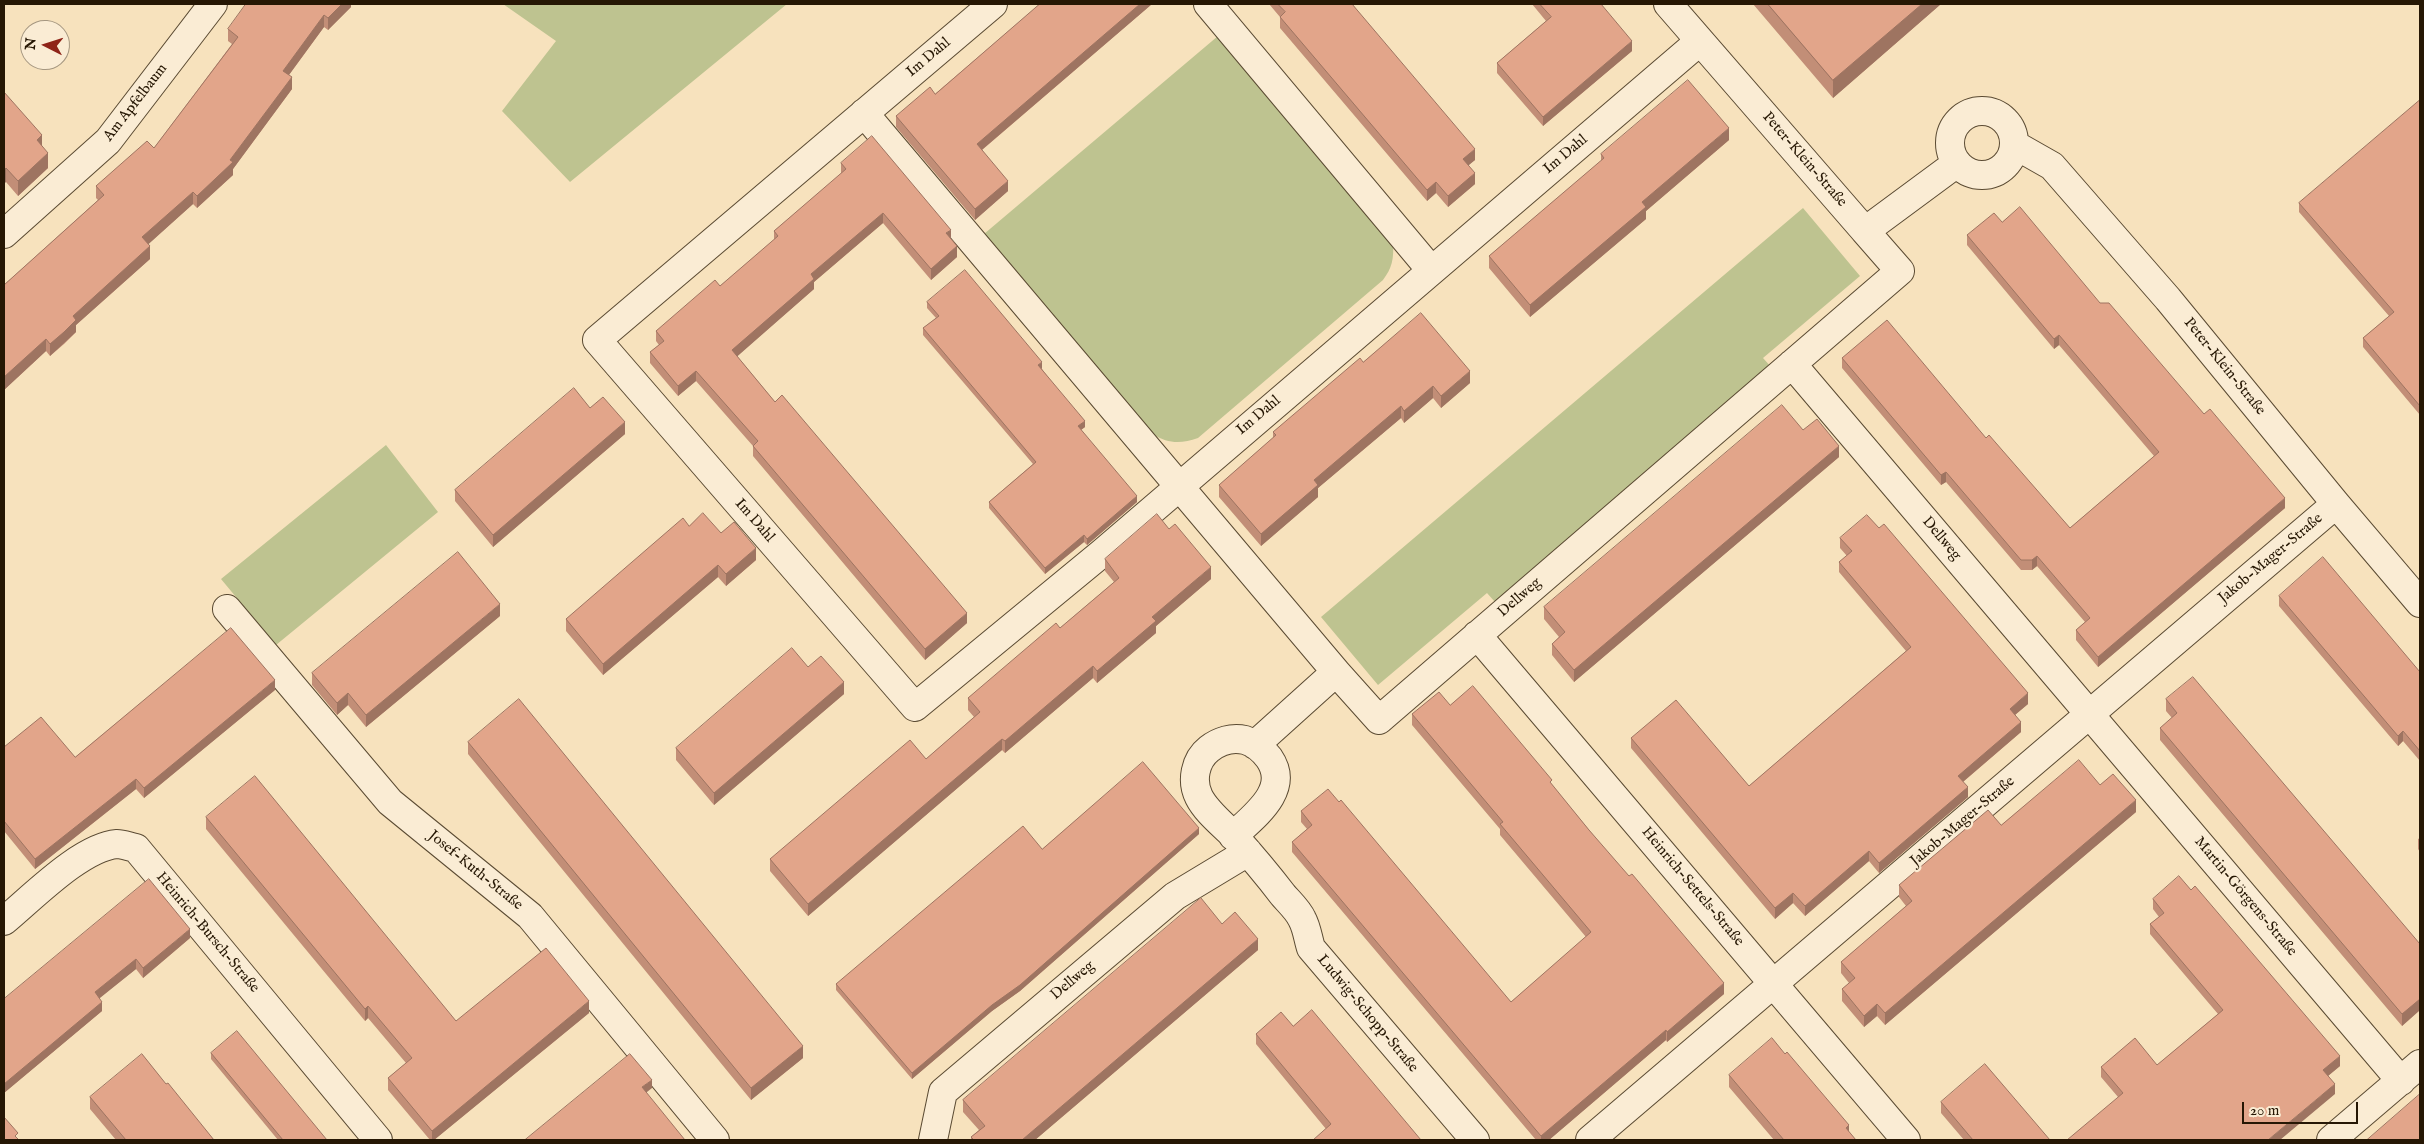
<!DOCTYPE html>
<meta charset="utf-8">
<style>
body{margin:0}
#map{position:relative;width:2424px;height:1144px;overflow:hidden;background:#f7e2bd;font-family:"IM FELL English",serif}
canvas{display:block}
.frame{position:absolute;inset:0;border:5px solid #261704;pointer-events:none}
.north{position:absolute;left:20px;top:20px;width:50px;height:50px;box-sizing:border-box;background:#faecd4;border:1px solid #a59781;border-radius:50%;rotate:275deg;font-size:14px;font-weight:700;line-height:20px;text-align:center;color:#261704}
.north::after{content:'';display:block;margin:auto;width:18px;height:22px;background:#8f2418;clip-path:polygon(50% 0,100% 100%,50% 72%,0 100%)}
.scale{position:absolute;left:2242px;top:1102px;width:116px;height:22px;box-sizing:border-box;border:2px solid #261704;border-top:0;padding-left:6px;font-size:15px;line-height:18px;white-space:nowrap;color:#261704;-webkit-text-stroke:4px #faecd4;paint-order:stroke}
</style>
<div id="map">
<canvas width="2424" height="1144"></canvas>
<div class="frame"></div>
<div class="north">N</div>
<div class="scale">20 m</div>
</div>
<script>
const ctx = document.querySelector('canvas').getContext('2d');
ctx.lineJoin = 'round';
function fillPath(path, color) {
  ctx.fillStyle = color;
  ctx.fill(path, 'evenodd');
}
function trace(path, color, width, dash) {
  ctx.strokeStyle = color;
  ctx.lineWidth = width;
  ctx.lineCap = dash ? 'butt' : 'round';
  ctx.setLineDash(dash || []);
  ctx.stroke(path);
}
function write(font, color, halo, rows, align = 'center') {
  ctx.font = font + ' "IM FELL English",serif';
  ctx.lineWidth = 4.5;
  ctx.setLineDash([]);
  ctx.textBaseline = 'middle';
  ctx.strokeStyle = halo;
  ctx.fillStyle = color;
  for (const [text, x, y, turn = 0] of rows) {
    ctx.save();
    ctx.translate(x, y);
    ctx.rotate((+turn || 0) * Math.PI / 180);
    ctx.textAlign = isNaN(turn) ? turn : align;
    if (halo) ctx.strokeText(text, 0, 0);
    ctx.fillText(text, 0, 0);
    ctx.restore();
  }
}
fillPath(new Path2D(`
 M 503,4 L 787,4 L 570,182 L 502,111 L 556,41 Z
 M 1218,36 L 1393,243 C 1394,259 1392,268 1383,280 L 1198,438 C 1181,444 1168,444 1153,434 L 984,234 Z
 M 1803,208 L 1860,276 L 1763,358 L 1772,368 L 1495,602 L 1487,593 L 1378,685 L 1321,617 Z
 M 386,445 L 438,512 L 276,645 L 221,579 Z`), '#bec390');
const minor = new Path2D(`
 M 993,4 L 597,340 L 915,707 L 1102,553 L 1700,41
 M 1208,4 L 1431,270
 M 1668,4 L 1865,231 L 1957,163
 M1950 143a32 32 0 1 1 64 0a32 32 0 1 1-64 0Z
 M 864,113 L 1336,672
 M 2015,145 L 2052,166 L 2168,299 L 2336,504 L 2420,603
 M 4,234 L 108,141 L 213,4
 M 1792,364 L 2401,1081
 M 227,609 L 390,802 L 530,916 L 715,1140
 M 1477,635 L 1906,1140
 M 1255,745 L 1336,672 L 1379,720 L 1900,271 L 1865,231
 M 1233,836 C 1254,816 1291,790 1269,758 C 1263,750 1255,743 1245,740 C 1232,737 1219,741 1209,749 C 1195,760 1191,781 1199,797 C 1206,811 1221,823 1232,834 C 1250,854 1267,874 1283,895 C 1289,902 1298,910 1302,919 C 1307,928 1308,939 1311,948 L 1475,1140
 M 4,921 C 32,898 81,847 117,844 C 123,844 130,847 136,848 L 378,1140
 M 933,1140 L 943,1092 L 1175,896 L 1248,852
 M 1590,1140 L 2336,504
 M 2331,1140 L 2420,1064`);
trace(minor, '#5a4a32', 30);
trace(minor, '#faecd4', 28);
fillPath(new Path2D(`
 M 351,4 L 351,7 L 328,30 L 324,27 L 289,75 L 292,89 L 233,169 L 233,175 L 197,208 L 193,204 L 148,244 L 150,259 L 76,325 L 76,332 L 64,344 L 50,356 L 46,351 L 4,390 L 4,285 L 98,200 L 96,198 L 96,186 L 154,148 L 232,44 L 228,41 L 228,29 Z
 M 1040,4 L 1152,4 L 982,150 L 1008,191 L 975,220 L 896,127 L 896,116 L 935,94 Z
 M 1269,4 L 1352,4 L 1475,160 L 1468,165 L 1475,184 L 1448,207 L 1436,193 L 1427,201 L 1280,28 L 1280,17 Z
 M 1532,4 L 1601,4 L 1632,51 L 1543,126 L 1497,73 L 1497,63 L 1546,21 Z
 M 1753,4 L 1941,4 L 1833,98 Z
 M 4,92 L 42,146 L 48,168 L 18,196 L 6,182 Z
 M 2420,100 L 2420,415 L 2363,347 L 2363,338 L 2389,316 L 2299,212 L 2299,203 Z
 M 1729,140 L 1646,211 L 1646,219 L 1530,317 L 1489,268 L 1489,256 L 1601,161 L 1601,154 Z
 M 841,163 L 951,239 L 957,257 L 931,280 L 883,223 L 814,282 L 814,289 L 737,356 L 775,402 L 967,623 L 925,660 L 753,456 L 753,446 L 696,381 L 678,396 L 650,363 L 650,352 L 659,345 L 656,341 L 656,331 L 720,286 L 774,240 L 774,231 L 841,174 Z
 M 2002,222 L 2100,303 L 2285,508 L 2098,667 L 2076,640 L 2076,630 L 2085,622 L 2037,566 L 2032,570 L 2021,570 L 1946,482 L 1941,485 L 1842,368 L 1842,358 L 1986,438 L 2070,528 L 2154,456 L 2059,345 L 2054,349 L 1967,245 L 1967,235 Z
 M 927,302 L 1042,368 L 1042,369 L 1085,427 L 1081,430 L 1137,502 L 1087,545 L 1084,542 L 1045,574 L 989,508 L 989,502 L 1033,464 L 923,335 L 923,328 L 936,318 L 927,308 Z
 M 1363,362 L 1470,383 L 1441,408 L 1433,398 L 1404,423 L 1401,418 L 1318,488 L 1318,497 L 1261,546 L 1219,497 L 1219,485 L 1273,438 L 1273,432 Z
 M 590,408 L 625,434 L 493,547 L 455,501 L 455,490 Z
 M 1803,430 L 1839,457 L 1574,682 L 1552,655 L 1552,644 L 1559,637 L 1544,619 L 1544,607 Z
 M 689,526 L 721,533 L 756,560 L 726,586 L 718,577 L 603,675 L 566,631 L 566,619 Z
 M 1840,538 L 2028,704 L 2015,715 L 2021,732 L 1963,782 L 1968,797 L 1879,873 L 1869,861 L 1805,916 L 1793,903 L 1775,919 L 1631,748 L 1631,738 L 1749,786 L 1906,651 L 1839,572 L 1839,562 L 1847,556 L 1840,548 Z
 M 1105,559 L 1211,579 L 1156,626 L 1156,633 L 1097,683 L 1093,678 L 1005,753 L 1002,750 L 808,916 L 770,871 L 770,859 L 926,759 L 974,717 L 968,710 L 968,698 L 1060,628 L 1114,582 L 1105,571 Z
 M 2279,596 L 2420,672 L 2420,761 L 2403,741 L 2398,746 L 2279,606 Z
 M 500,616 L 366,727 L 348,705 L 337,715 L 312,685 L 312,673 Z
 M 808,667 L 844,694 L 714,805 L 676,760 L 676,748 Z
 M 275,690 L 144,798 L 136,789 L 35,869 L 4,831 L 4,747 L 75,757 Z
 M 2166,699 L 2420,944 L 2420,1010 L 2402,1026 L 2160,740 L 2160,728 L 2172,718 L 2166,711 Z
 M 1450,705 L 1552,785 L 1724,994 L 1667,1042 L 1666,1040 L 1549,1140 L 1536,1140 L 1292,852 L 1292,842 L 1307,829 L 1301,822 L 1301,811 L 1511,1002 L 1586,937 L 1500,835 L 1500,829 L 1412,725 L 1412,714 Z
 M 468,742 L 803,1058 L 751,1100 L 468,754 Z
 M 2100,785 L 2136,812 L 1885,1025 L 1877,1016 L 1864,1027 L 1842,1001 L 1842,989 L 1849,983 L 1841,973 L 1841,962 L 1906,906 L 1899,897 L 1899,885 L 2001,825 Z
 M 206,817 L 456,1021 L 589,1013 L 434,1140 L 430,1140 L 388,1090 L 388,1078 L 406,1063 L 368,1018 L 365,1021 L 206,829 Z
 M 1199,834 L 1020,991 L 992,1011 L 912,1079 L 836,990 L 836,984 L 1042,849 Z
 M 2420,838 L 2420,852 L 2418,849 L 2418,839 Z
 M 2153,899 L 2340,1066 L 2328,1076 L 2335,1094 L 2118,1097 L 2101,1077 L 2101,1067 L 2157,1065 L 2218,1014 L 2150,934 L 2150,924 L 2159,917 L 2153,909 Z
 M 1222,924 L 1258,950 L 1035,1140 L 971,1140 L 971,1137 L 979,1130 L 963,1112 L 963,1100 Z
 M 190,938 L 143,978 L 136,969 L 99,998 L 102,1011 L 4,1093 L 4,999 Z
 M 1293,1026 L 1421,1140 L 1326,1129 L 1256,1044 L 1256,1034 Z
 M 211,1053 L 327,1140 L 278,1140 L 211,1059 Z
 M 1729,1075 L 1849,1132 L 1856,1140 L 1774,1140 L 1729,1087 Z
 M 166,1084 L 214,1140 L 116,1140 L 90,1109 L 90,1097 Z
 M 1941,1102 L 2050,1140 L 1964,1140 L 1941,1113 Z`), '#c28e77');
fillPath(new Path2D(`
 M 342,4 L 351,4 L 351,7 L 328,30 L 328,18 Z
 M 1140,4 L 1152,4 L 977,154 L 977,144 Z
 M 1922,4 L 1941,4 L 1833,98 L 1833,80 Z
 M 324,15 L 324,27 L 283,83 L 283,71 Z
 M 1632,41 L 1632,51 L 1543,126 L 1543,117 Z
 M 292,77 L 292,89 L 233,169 L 233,175 L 197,208 L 197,196 L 230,160 Z
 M 1729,128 L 1729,140 L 1646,211 L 1646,219 L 1530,317 L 1530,305 L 1642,202 Z
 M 42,135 L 42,149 L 37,140 Z
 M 1475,149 L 1475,160 L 1463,170 L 1463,159 Z
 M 48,153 L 48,168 L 18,196 L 18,181 Z
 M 6,168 L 6,182 L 4,184 L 4,170 Z
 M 1475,173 L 1475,184 L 1448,207 L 1448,196 Z
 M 1008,181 L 1008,191 L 975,220 L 975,209 Z
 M 1436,182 L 1436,193 L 1427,201 L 1427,190 Z
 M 193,192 L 193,204 L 142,250 L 142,237 Z
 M 883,213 L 883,223 L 814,282 L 814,289 L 732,361 L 732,350 L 811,274 Z
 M 951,230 L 951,240 L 946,233 Z
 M 150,246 L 150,259 L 76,325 L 76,332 L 50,356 L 50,344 L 73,316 Z
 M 957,246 L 957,257 L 931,280 L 931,269 Z
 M 2059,335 L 2059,345 L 2054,349 L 2054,339 Z
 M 46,339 L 46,351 L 4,390 L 4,377 Z
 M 1042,362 L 1042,368 L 1038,371 L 1038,365 Z
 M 696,371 L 696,381 L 678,396 L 678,386 Z
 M 1470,371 L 1470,383 L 1441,408 L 1441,396 Z
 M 1433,386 L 1433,398 L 1404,423 L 1404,411 Z
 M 1401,406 L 1401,418 L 1318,488 L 1318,497 L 1261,546 L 1261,534 L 1314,480 Z
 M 1085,421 L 1085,427 L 1078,432 L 1078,426 Z
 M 625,422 L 625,434 L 493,547 L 493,535 Z
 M 1839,446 L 1839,457 L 1574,682 L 1574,670 Z
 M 1946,472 L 1946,482 L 1941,485 L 1941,475 Z
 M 1137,496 L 1137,502 L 1087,545 L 1087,539 Z
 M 2285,498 L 2285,508 L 2098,667 L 2098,657 Z
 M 1084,535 L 1084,542 L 1045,574 L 1045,568 Z
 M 756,548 L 756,560 L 726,586 L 726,574 Z
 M 2037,556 L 2037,566 L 2032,570 L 2032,560 Z
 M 718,565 L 718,577 L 603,675 L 603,664 Z
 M 1211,567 L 1211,579 L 1156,626 L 1156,633 L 1097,683 L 1097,671 L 1152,617 Z
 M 500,604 L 500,616 L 366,727 L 366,715 Z
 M 967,613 L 967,623 L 925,660 L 925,649 Z
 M 1093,666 L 1093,678 L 1005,753 L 1005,741 Z
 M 275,680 L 275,690 L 144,798 L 144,788 Z
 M 844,682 L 844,694 L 714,805 L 714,793 Z
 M 348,693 L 348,705 L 337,715 L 337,703 Z
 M 2028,693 L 2028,704 L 2010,719 L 2010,709 Z
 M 2021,722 L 2021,732 L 1958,786 L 1958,776 Z
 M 2403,731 L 2403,741 L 2398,746 L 2398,736 Z
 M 1002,739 L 1002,750 L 808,916 L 808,904 Z
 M 136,779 L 136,789 L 35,869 L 35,859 Z
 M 1968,787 L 1968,797 L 1879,873 L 1879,863 Z
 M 2136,800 L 2136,812 L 1885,1025 L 1885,1013 Z
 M 1199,828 L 1199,834 L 1020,991 L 992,1011 L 912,1079 L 912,1073 Z
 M 1869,851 L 1869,861 L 1805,916 L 1805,906 Z
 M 1793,893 L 1793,903 L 1775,919 L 1775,908 Z
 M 190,929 L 190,938 L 143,978 L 143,968 Z
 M 1258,939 L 1258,950 L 1035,1140 L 1022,1140 Z
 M 136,959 L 136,969 L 95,1002 L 95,992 Z
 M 1724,983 L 1724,994 L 1667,1042 L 1667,1032 Z
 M 2420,998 L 2420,1010 L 2402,1026 L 2402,1014 Z
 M 589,1001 L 589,1013 L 434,1140 L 432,1140 L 432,1131 Z
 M 102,1002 L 102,1011 L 4,1093 L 4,1084 Z
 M 1877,1004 L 1877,1016 L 1864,1027 L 1864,1016 Z
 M 368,1006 L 368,1018 L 365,1021 L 365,1009 Z
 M 1666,1030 L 1666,1040 L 1549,1140 L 1541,1140 L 1541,1136 Z
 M 803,1046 L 803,1058 L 751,1100 L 751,1088 Z
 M 2340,1056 L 2340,1066 L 2323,1080 L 2323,1070 Z
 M 652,1080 L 652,1088 L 642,1096 L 642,1087 Z
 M 2335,1084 L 2335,1094 L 2280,1140 L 2268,1140 Z
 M 1849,1125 L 1849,1137 L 1846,1128 Z`), '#9e7461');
const building = new Path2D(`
 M 246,4 L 342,4 L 328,18 L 324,15 L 283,71 L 292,77 L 230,160 L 233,162 L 197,196 L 193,192 L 142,237 L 150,246 L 73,316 L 76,320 L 64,332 L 50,344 L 46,339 L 4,377 L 4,285 L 104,195 L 96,186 L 147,141 L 154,148 L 238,37 L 228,29 Z
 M 1040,4 L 1140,4 L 977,144 L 1008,181 L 975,209 L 896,116 L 930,87 L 935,94 Z
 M 1278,4 L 1352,4 L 1475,149 L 1463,159 L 1475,173 L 1448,196 L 1436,182 L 1427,190 L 1280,17 L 1285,12 Z
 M 1540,4 L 1601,4 L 1632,41 L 1543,117 L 1497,63 L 1551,17 Z
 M 1768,4 L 1922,4 L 1833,80 Z
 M 1688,80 L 1729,128 L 1642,202 L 1646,207 L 1530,305 L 1489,256 L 1604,158 L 1601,154 Z
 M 4,92 L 42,135 L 37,140 L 48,153 L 18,181 L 6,168 L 4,170 Z
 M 2420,100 L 2420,406 L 2363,338 L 2394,312 L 2299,203 Z
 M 872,136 L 951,230 L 946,233 L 957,246 L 931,269 L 883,213 L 811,274 L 814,279 L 732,350 L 775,402 L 782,395 L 967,613 L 925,649 L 753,446 L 758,441 L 696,371 L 678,386 L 650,352 L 664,341 L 656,331 L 715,280 L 720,286 L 778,236 L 774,231 L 846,169 L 841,163 Z
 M 2020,207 L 2100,303 L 2109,303 L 2204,414 L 2210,409 L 2285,498 L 2098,657 L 2076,630 L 2090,618 L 2037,556 L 2032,560 L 2021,560 L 1946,472 L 1941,475 L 1842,358 L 1887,320 L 1986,438 L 1989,435 L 2070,528 L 2159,452 L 2059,335 L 2054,339 L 1967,235 L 1994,213 L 2002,222 Z
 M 965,270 L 1042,362 L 1038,365 L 1085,421 L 1078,426 L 1137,496 L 1087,539 L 1084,535 L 1045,568 L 989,502 L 1036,462 L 923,328 L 939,316 L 927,302 Z
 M 1421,313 L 1470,371 L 1441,396 L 1433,386 L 1404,411 L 1401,406 L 1314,480 L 1318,485 L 1261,534 L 1219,485 L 1276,435 L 1273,432 L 1360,358 L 1363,362 Z
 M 574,388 L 590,408 L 603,397 L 625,422 L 493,535 L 455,490 Z
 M 1782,405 L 1803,430 L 1817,419 L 1839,446 L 1574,670 L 1552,644 L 1565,632 L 1544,607 Z
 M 703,513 L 721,533 L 734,522 L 756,548 L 726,574 L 718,565 L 603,664 L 566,619 L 683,518 L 689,526 Z
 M 1157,514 L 1169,529 L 1175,524 L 1211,567 L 1152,617 L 1156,621 L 1097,671 L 1093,666 L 1005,741 L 1002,739 L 808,904 L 770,859 L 910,740 L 926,759 L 980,712 L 968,698 L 1056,623 L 1060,628 L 1119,578 L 1105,559 Z
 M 1867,515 L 1879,528 L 1884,524 L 2028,693 L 2010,709 L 2021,722 L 1958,776 L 1968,787 L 1879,863 L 1869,851 L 1805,906 L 1793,893 L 1775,908 L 1631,738 L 1676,700 L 1749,786 L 1911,647 L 1839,562 L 1852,551 L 1840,538 Z
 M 458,552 L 500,604 L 366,715 L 348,693 L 337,703 L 312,673 Z
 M 2323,557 L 2420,672 L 2420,751 L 2403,731 L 2398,736 L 2279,596 Z
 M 231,628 L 275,680 L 144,788 L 136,779 L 35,859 L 4,821 L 4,747 L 41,717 L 75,757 Z
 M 792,648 L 808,667 L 821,656 L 844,682 L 714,793 L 676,748 Z
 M 2193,677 L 2420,944 L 2420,999 L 2402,1014 L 2160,728 L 2177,713 L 2166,699 Z
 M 1473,686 L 1552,780 L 1550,782 L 1589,830 L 1629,876 L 1632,874 L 1724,983 L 1667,1032 L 1666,1030 L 1541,1136 L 1292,842 L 1312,825 L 1301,811 L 1328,789 L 1339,802 L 1341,800 L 1511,1002 L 1591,932 L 1500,824 L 1503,822 L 1412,714 L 1439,692 L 1450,705 Z
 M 519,699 L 803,1046 L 751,1088 L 468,742 Z
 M 2079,760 L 2100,785 L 2113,774 L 2136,800 L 1885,1013 L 1877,1004 L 1864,1016 L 1842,989 L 1855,978 L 1841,962 L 1912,901 L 1899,885 L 1988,810 L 2001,825 Z
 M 1143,762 L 1199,828 L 1020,985 L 992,1005 L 912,1073 L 836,984 L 1023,826 L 1042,849 Z
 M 255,776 L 456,1021 L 546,948 L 589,1001 L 432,1131 L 388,1078 L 412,1058 L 368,1006 L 365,1009 L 206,817 Z
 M 2179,876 L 2191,890 L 2195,886 L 2340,1056 L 2323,1070 L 2335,1084 L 2268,1140 L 2067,1140 L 2123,1093 L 2101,1067 L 2135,1038 L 2157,1065 L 2223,1010 L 2150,924 L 2164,913 L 2153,899 Z
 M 149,879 L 190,929 L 143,968 L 136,959 L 95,992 L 102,1002 L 4,1084 L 4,999 Z
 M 1201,898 L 1222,924 L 1235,912 L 1258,939 L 1022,1140 L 974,1140 L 971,1137 L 985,1126 L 963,1100 Z
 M 1312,1010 L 1421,1140 L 1313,1140 L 1331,1124 L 1256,1034 L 1281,1012 L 1293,1026 Z
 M 237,1031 L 327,1140 L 283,1140 L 211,1053 Z
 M 1772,1038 L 1785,1054 L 1787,1052 L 1849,1125 L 1846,1128 L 1856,1140 L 1784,1140 L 1729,1075 Z
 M 142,1054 L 166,1084 L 168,1083 L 214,1140 L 126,1140 L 90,1097 Z
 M 630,1054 L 652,1080 L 642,1087 L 685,1140 L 525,1140 Z
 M 1985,1064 L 2050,1140 L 1973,1140 L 1941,1102 Z
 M 2420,1094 L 2420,1140 L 2367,1140 Z
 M 4,1117 L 18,1133 L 15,1136 L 19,1140 L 4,1140 Z`);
fillPath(building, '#e2a58a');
trace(building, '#9e7461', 1);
write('15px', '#261704', '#faecd4', [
 ["Im Dahl",929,58,-40],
 ["Am Apfelbaum",136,103,-52],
 ["Im Dahl",1566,155,-40],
 ["Peter-Klein-Straße",1804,160,49],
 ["Peter-Klein-Straße",2224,367,51],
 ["Im Dahl",1259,416,-40],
 ["Im Dahl",754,521,49],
 ["Dellweg",1941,539,50],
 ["Jakob-Mager-Straße",2271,559,-40],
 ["Dellweg",1520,598,-41],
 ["Jakob-Mager-Straße",1963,822,-40],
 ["Josef-Kuth-Straße",475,871,39],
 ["Heinrich-Settels-Straße",1692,887,50],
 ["Martin-Görgens-Straße",2245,897,50],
 ["Heinrich-Bursch-Straße",207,933,50],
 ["Dellweg",1073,981,-40],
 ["Ludwig-Schopp-Straße",1367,1014,50]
]);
</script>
